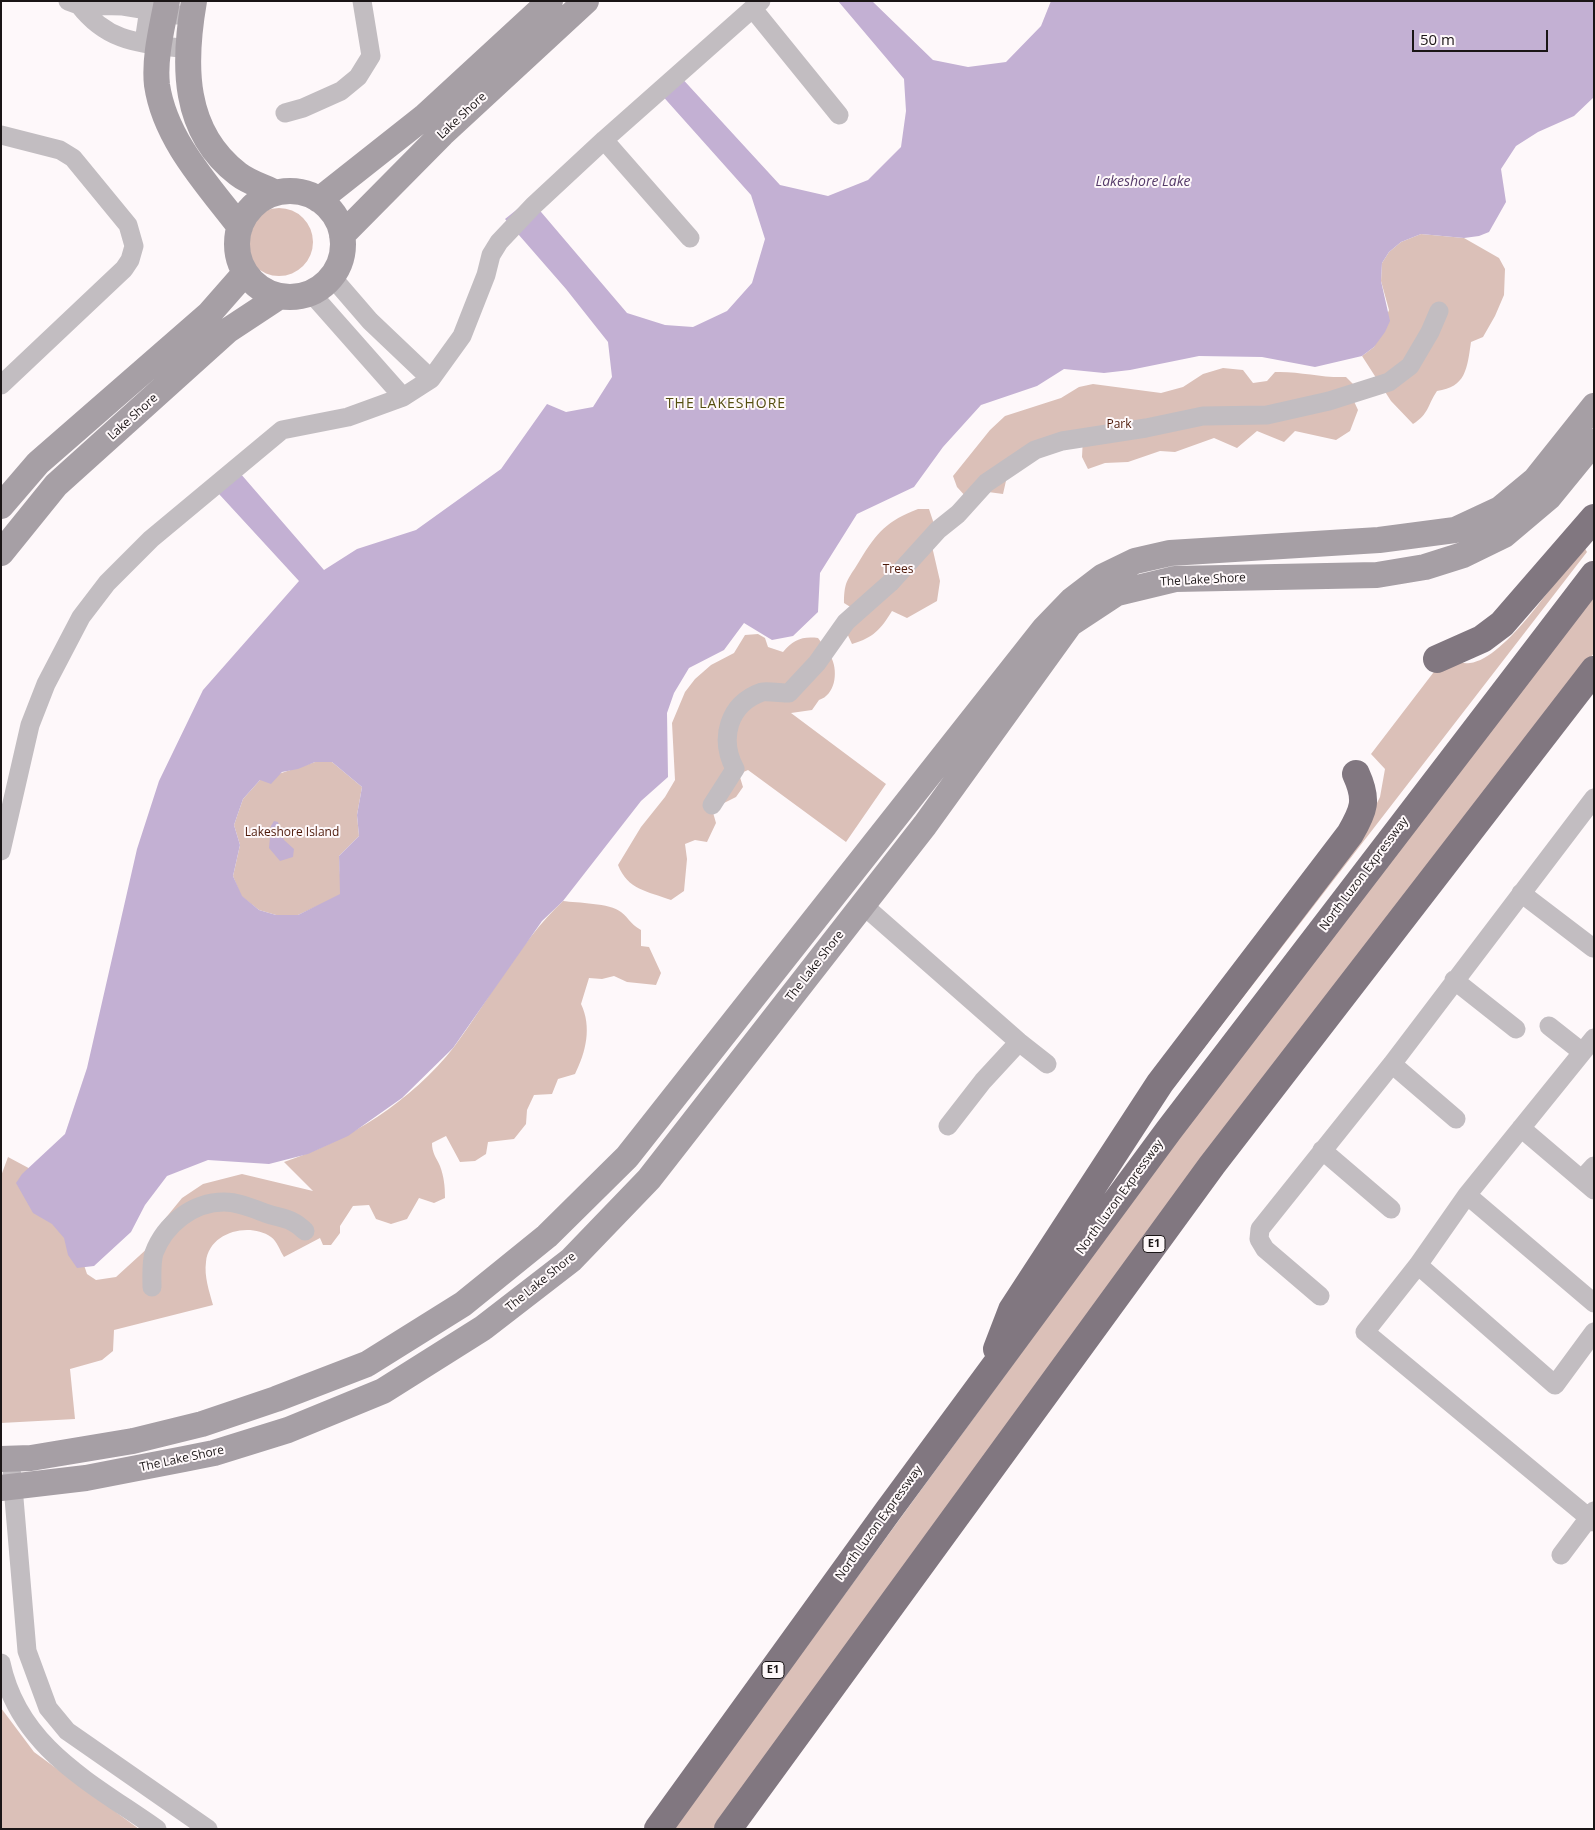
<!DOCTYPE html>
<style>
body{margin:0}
#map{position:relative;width:1595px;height:1830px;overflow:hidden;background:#fef8fa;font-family:"Open Sans",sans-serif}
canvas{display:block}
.frame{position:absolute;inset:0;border:2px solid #1a1516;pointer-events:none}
.scale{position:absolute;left:1412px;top:30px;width:136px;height:22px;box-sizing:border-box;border:2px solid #1a1516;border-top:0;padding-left:6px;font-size:15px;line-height:18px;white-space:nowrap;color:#1a1516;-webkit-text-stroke:4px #fef8fa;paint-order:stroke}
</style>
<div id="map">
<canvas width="1595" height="1830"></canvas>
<div class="frame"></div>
<div class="scale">50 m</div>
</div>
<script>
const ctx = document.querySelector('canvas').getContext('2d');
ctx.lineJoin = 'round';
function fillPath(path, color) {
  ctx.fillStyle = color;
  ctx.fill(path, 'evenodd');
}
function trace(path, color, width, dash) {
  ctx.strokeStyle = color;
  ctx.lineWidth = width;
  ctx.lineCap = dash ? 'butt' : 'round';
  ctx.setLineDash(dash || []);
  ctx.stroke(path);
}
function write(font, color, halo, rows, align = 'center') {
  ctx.font = font + ' "Open Sans",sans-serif';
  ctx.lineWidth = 4;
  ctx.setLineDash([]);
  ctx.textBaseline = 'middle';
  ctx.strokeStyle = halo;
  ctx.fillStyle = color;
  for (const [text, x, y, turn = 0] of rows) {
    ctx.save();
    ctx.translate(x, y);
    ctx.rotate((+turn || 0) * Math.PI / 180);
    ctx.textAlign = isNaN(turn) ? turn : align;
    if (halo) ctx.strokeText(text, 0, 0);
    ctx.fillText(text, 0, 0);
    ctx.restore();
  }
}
fillPath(new Path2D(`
 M245 242a34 34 0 1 1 68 0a34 34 0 1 1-68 0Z
 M 1421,234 L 1464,238 L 1499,258 L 1505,269 L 1504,295 L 1495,316 L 1483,337 L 1471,342 C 1467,369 1466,387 1437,391 C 1427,406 1429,414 1413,424 L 1391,401 L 1362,356 L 1374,347 L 1389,310 L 1381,281 L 1382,263 L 1389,252 L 1401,242 Z
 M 1223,368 L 1243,370 L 1253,383 L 1267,381 L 1275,372 C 1299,371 1322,378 1346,377 L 1354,385 L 1352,397 L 1358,410 L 1350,431 L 1336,440 L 1295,431 L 1284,442 L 1257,431 L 1237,448 L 1214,438 L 1175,452 L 1160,451 L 1128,462 L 1105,463 L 1088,469 L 1082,457 L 1083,437 L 1008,472 L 1003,494 L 981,491 L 967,498 L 957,487 L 953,476 L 990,430 L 1005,416 L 1061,398 L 1079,387 L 1093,384 L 1161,393 L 1183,387 L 1203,374 Z
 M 918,509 L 929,509 L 935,527 L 931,542 L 940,581 L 937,601 L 907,618 L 892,611 C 881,629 873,638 852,644 L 844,627 L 852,608 L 844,603 C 844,579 849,579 860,560 C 877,532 887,521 918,509 Z
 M 1583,545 L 1587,552 L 1146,1123 L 1367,823 L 1380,797 L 1385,769 L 1371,754 L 1443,660 C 1451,661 1461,664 1470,663 C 1506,659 1559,575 1583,545 Z
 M 1594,589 L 1594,653 L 1232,1125 L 717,1829 L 673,1829 L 1199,1110 Z
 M 758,634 L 765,638 L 768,647 L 783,652 C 793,640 802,636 818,638 C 823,645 828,651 832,659 C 838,673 835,695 819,700 L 812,710 L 791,713 L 886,784 L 846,842 L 748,770 L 739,774 L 743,787 L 736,797 L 712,809 L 716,823 L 707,842 L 695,840 L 685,844 L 687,859 L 684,891 L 671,900 C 647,891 628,890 618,865 L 641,827 L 665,797 L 675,780 L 672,723 L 685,692 L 695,679 L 711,665 L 734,653 L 745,635 Z
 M 315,762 L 332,762 L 362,787 L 357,815 L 359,836 L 339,856 L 341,895 L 298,915 L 276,915 L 259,910 L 241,896 L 233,876 L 240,845 L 234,825 L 243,799 L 260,780 Z
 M 563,901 C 577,903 610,903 621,912 C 630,919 629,923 641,930 L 641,946 L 649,947 L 661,973 L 656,985 L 627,982 L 614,976 L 602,979 L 589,978 L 581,1004 C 592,1027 586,1052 575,1074 L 558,1079 L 552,1094 L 534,1095 L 527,1110 L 526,1124 L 514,1139 L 488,1142 L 486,1154 L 475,1161 L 460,1162 L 446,1136 L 432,1143 C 432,1153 436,1157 440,1166 C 444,1177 445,1186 445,1198 L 434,1203 L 419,1198 L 407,1219 L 391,1224 L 376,1219 L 369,1205 L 353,1206 L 340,1226 L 340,1233 L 331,1245 L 323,1245 L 320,1238 L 284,1257 C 280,1251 277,1241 271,1237 C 249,1222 209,1232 206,1262 C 204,1276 209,1291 213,1305 L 114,1330 L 113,1351 L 102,1360 L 70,1369 L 75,1419 L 1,1423 L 1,1176 L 8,1157 L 36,1172 L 79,1250 L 87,1274 L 96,1280 L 116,1277 L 150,1246 L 164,1220 L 182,1198 L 203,1184 L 242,1174 L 313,1191 L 284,1162 C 348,1141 412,1101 454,1047 C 490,998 519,943 563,901 Z
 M 1,1708 L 34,1752 L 139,1829 L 1,1829 Z`), '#dbc0b8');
fillPath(new Path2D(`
 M 838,1 L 872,1 L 933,60 L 968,67 L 1006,62 L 1041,26 L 1051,1 L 1594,1 L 1594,97 L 1574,116 L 1538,132 L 1516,146 L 1501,169 L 1506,202 L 1489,232 L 1479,236 L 1464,238 L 1421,234 L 1401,242 L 1389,252 L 1382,263 L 1381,281 L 1390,321 L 1385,332 L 1374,347 L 1362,356 L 1315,367 L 1262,357 L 1199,356 L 1130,370 L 1104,373 L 1064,369 L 1037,386 L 981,405 L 943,447 L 914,487 L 857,514 L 820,573 L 818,612 L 793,636 L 772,640 L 744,623 L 724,650 L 689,668 L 674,693 L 667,713 L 668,777 L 641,801 L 563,901 L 542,921 L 453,1048 L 402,1098 L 348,1136 L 308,1154 L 269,1164 L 208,1160 L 167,1176 L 145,1205 L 131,1232 L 94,1266 L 77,1268 L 68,1255 L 64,1238 L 52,1224 L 33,1213 L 16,1183 L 22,1174 L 65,1134 L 87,1068 L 137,849 L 159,781 L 203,690 L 299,581 L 219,494 L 240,473 L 324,570 L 357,549 L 416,530 L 501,469 L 547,404 L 566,412 L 593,407 L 612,377 L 608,342 L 566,289 L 505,219 L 530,199 L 627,313 L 665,325 L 693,327 L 727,311 L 752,283 L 765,239 L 751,195 L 659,92 L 678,74 L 780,185 L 828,196 L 868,180 L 901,147 L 906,111 L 904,79 ZM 315,762 L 332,762 L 362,787 L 357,815 L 359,836 L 339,856 L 340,894 L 298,915 L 276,915 L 259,910 L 242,896 L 233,876 L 240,845 L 234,825 L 243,799 L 260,780 L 271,784 L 282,772 L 298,769 Z
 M 274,821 L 278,822 L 284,840 L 294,849 L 293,857 L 280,861 L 269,848 L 271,826 Z`), '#c3b0d3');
trace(new Path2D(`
 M 68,1 L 79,5 L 123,6 L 178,15
 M 79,5 C 109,44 142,43 187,49
 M 753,9 L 839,115
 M 144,42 L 149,9
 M 285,113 L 303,108 L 341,91 L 358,77 L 371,56 L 362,1
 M 1,135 L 60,150 L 73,158 L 128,225 L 134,246 L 130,260 L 124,269 L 1,385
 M 604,140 L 690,238
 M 332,277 L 370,321 L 431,379
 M 311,293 L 403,397
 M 712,805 L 735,769 C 719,739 728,704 762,692 C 768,691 782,693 789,693 L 817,663 L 846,622 L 890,583 L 938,530 L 958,514 L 986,483 L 1035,450 L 1062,441 L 1146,428 L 1203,416 L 1267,415 L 1329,401 L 1389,382 L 1410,366 L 1430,332 L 1439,311
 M 1,851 L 30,725 L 46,684 L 81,617 L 107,583 L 151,539 L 282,430 L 348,417 L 403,397 L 431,379 L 462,336 L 486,275 L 491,255 L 499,242 L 533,206 L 604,140 L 761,1
 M 1521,893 L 1593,948
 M 863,905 L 1019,1042 L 1047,1064
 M 1454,980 L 1516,1029
 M 1549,1026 L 1582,1052
 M 1594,1038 L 1467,1195 L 1418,1265 L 1365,1332 L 1594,1522
 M 1392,1064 L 1456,1119
 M 948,1126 L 983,1081 L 1019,1042
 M 1521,1128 L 1594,1190
 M 1322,1150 L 1391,1209
 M 1582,1179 L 1594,1166
 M 1467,1195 L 1594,1303
 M 1418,1265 L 1555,1385 L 1594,1332
 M 152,1287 C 152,1276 151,1263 154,1253 C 165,1224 193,1202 224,1202 C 238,1202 252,1208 265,1213 C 282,1219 291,1217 305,1231
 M 1320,1296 L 1265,1249 L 1259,1239 L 1260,1229 L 1392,1064 L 1594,798
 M 12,1475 L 27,1651 L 48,1708 L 67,1731 L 208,1829
 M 1561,1555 L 1594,1511
 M 1,1663 C 19,1748 92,1783 157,1829`), '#c2bdc1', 19);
trace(new Path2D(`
 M 167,1 C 162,28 154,58 157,85 C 165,140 208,185 240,227
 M 194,1 C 183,64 182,131 238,174 C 248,182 264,187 276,193
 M237 244a53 53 0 1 1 106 0a53 53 0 1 1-106 0Z
 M 319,200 L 424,117 L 550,1
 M 342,235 L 442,134 L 586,1
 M 1,506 L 38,463 L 209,314 L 245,273
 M 1,553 L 56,485 L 227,331 L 280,296
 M 1,1459 L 31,1458 L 133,1441 L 202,1424 L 276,1399 L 367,1364 L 463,1304 L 547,1236 L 627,1157 L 1044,629 L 1072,600 L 1102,577 L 1135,561 L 1170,553 L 1379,540 L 1455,530 L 1500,509 L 1535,480 L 1594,406
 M 1,1488 L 86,1478 L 184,1459 L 214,1453 L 288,1430 L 383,1391 L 483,1328 L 571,1260 L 649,1179 L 925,825 L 1070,624 L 1117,593 L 1175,579 L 1377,575 L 1425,567 L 1463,555 L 1504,535 L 1549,497 L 1594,442`), '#a69fa5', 26);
trace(new Path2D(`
 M 1437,659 L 1482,639 L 1502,624 L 1594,518
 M 997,1349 L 1012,1310 L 1160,1083 L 1350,834 C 1364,810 1368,800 1356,774
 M 658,1829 L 888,1511 L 1169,1130 L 1594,575
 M 728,1829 L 1212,1165 L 1594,670`), '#817780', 28);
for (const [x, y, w] of [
 [1154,1244,22],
 [773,1670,22]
]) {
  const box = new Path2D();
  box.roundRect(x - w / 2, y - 8.5, w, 17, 4);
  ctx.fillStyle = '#fef8fa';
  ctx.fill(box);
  trace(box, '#1a1516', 1);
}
write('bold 11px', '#1a1516', null, [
 ["E1",1154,1244],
 ["E1",773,1670]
]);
write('12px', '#1a1516', '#fef8fa', [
 ["Lake Shore",462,116,-43],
 ["Lake Shore",133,417,-42],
 ["The Lake Shore",1203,580,-3],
 ["North Luzon Expressway",1364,874,-53],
 ["The Lake Shore",815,966,-52],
 ["North Luzon Expressway",1120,1197,-54],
 ["The Lake Shore",541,1282,-39],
 ["The Lake Shore",182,1459,-12],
 ["North Luzon Expressway",879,1523,-54]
]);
write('12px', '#4d1909', '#fef8fa', [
 ["Park",1119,425],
 ["Trees",898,570],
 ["Lakeshore Island",292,833]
]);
write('italic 14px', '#543a69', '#fef8fa', [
 ["Lakeshore Lake",1143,182]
]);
ctx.letterSpacing = '1px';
write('14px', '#544e0f', '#fef8fa', [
 ["THE LAKESHORE",726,404]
]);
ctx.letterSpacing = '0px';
</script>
